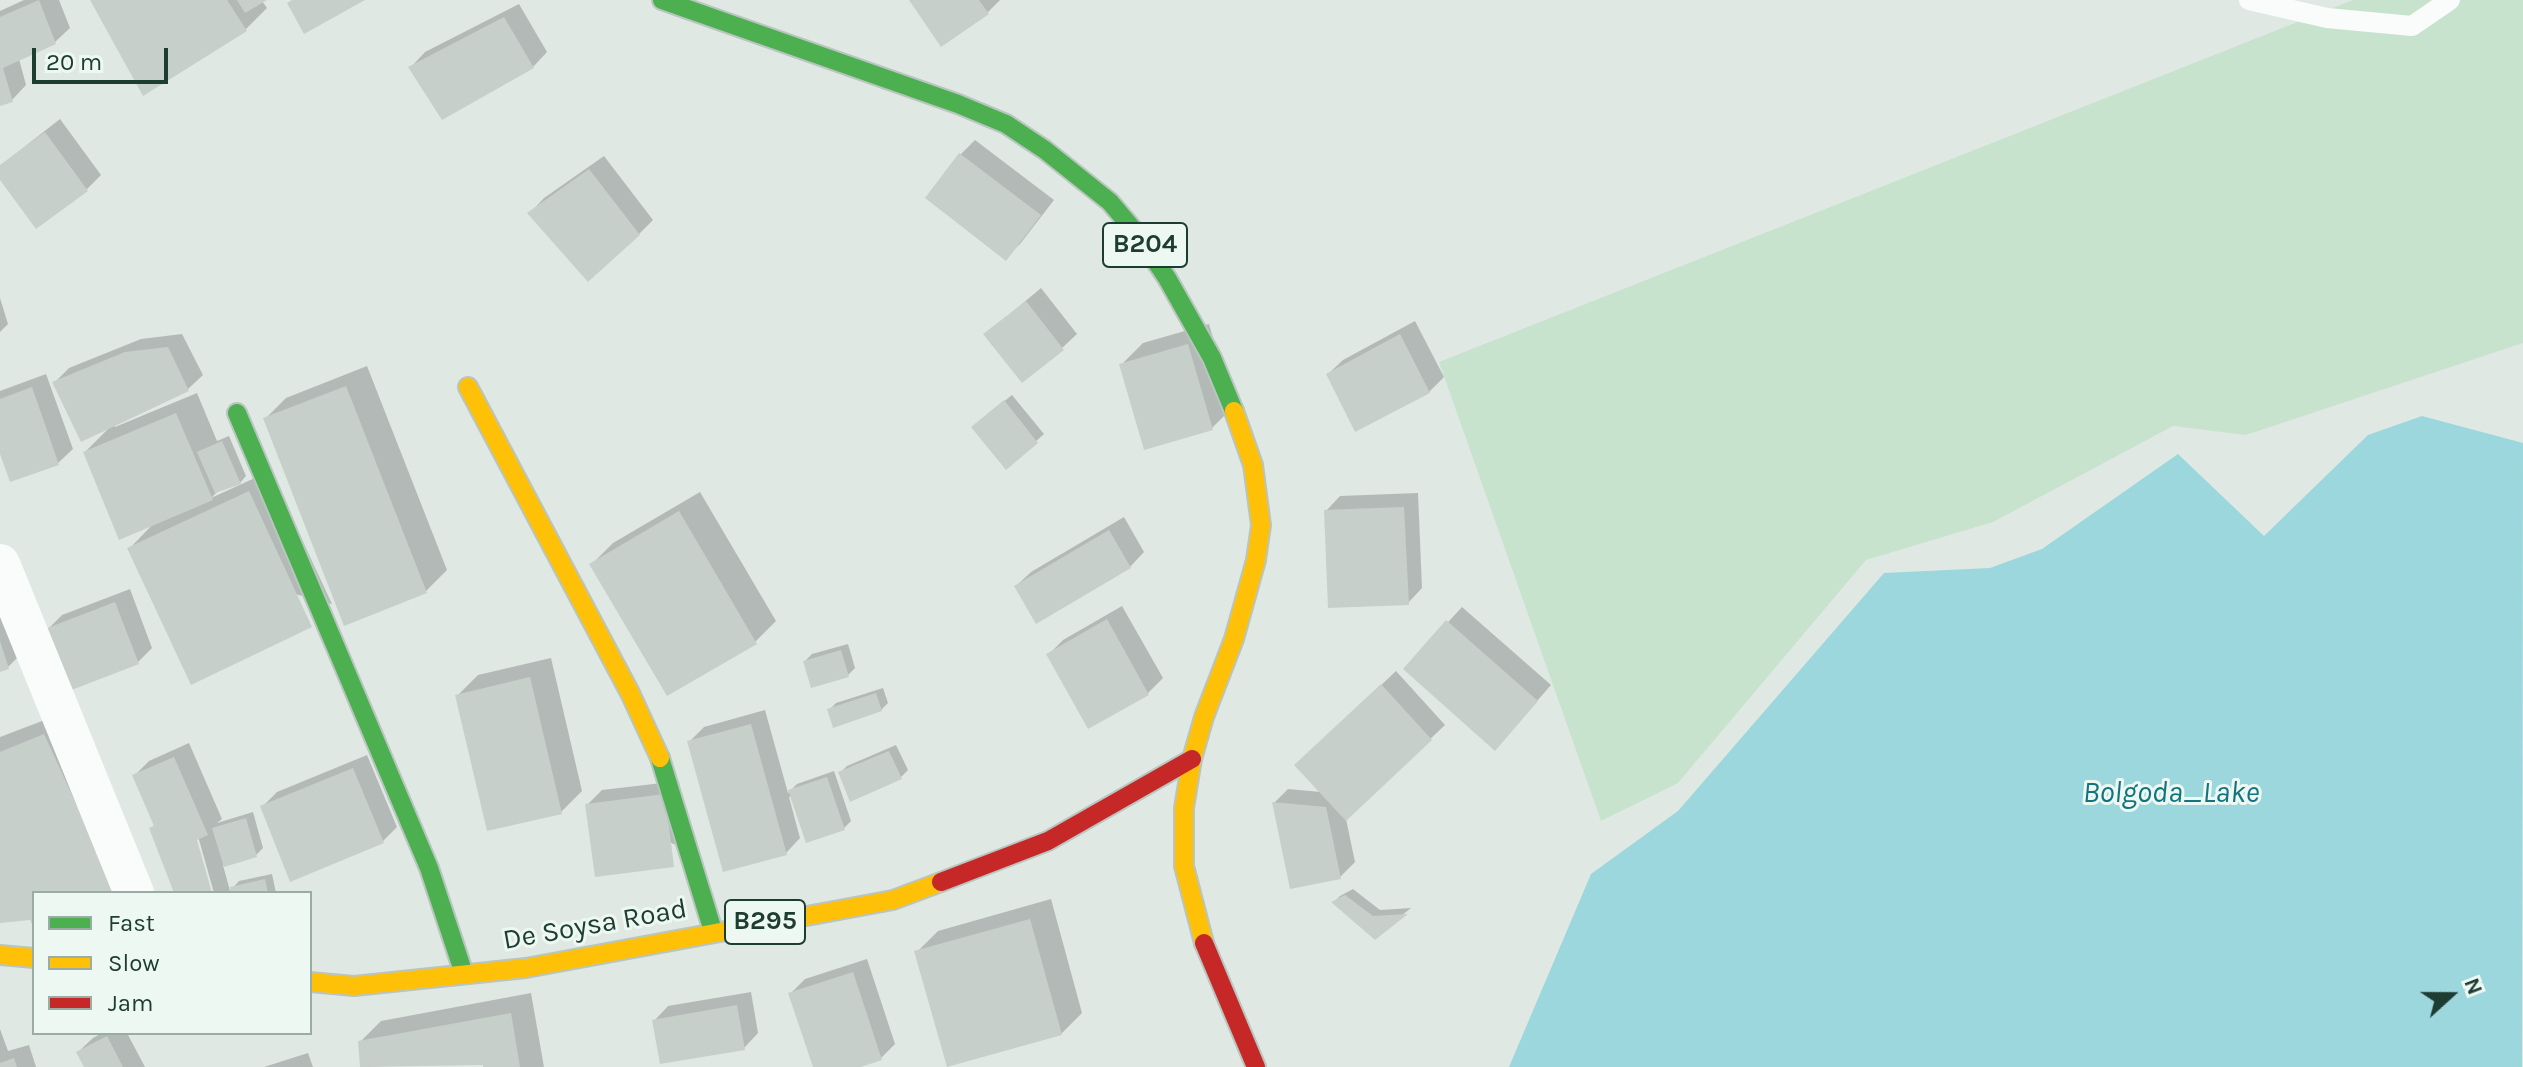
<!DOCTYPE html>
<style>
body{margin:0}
#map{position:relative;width:2523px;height:1067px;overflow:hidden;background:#e0e8e4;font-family:Karla,sans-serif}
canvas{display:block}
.legend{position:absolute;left:32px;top:891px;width:280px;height:144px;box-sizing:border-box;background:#eef8f2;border:2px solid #9aada5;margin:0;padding:10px 14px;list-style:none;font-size:24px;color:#1d3c32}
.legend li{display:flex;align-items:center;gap:16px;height:40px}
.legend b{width:40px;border:2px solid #9aada5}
.north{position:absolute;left:2411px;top:955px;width:80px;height:80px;-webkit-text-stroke:6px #eef8f2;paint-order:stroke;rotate:69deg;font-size:22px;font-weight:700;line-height:32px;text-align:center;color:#1d3c32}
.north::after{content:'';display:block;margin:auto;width:28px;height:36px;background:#1d3c32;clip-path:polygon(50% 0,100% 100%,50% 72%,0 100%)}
.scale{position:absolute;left:32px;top:48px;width:136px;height:36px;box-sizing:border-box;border:4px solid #1d3c32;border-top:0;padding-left:10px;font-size:24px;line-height:28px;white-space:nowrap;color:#1d3c32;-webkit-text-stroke:6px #eef8f2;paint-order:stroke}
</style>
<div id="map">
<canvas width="2523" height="1067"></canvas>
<ul class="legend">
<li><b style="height:10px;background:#4caf50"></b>Fast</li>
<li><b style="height:10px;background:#ffc107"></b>Slow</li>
<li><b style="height:10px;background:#c62828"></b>Jam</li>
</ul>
<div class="north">N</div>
<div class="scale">20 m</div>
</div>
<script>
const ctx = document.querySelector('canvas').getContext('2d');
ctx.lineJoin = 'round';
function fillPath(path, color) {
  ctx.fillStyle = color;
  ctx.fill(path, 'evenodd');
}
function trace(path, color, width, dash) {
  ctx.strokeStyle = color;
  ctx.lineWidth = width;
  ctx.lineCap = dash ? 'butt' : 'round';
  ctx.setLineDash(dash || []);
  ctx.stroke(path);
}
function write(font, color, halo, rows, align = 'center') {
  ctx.font = font + ' Karla,sans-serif';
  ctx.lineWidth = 6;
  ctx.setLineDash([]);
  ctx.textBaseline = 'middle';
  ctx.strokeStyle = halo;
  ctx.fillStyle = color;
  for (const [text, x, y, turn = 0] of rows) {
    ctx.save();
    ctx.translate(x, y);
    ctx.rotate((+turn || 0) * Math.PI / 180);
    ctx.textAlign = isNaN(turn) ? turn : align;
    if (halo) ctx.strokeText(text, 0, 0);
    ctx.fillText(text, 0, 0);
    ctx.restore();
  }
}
fillPath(new Path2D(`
 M 2353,0 L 2523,0 L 2523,343 L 2246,435 L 2173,426 L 1993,522 L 1866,560 L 1678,783 L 1601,821 L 1439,362 Z`), '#c7e3ce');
fillPath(new Path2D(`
 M 2422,416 L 2523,443 L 2522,1067 L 1509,1067 L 1591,874 L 1678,811 L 1884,573 L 1990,568 L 2042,549 L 2178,454 L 2264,536 L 2368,435 Z`), '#9bd7dc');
fillPath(new Path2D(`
 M 24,0 L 59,0 L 70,28 L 55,42 L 19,59 L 26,85 L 12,100 L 0,104 L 0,11 Z
 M 92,0 L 263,0 L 262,1 L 267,8 L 246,29 Z
 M 912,0 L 1000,0 L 987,13 Z
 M 519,4 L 547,52 L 533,67 L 411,67 L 425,52 Z
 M 60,119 L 101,175 L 87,189 L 36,226 L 0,176 L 0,166 Z
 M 975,140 L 1054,200 L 1020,244 L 1005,258 L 928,198 L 961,154 Z
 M 604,156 L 653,220 L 639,234 L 530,213 L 544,198 Z
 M 1041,288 L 1077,334 L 1062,348 L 986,334 Z
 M 0,298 L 8,324 L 0,332 Z
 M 1415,321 L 1444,377 L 1429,392 L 1328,374 L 1343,360 Z
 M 1209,324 L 1233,407 L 1212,428 L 1122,364 L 1143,343 Z
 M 182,334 L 203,375 L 188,389 L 114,424 L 115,427 L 197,393 L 217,441 L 229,436 L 246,476 L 240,483 L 221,488 L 211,498 L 270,471 L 332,604 L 129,549 L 155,522 L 85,452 L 111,426 L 55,382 L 69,368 L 141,339 Z
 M 367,366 L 447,570 L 426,591 L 265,419 L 286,398 Z
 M 46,374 L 73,449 L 58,463 L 0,448 L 0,391 Z
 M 1012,395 L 1044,434 L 1007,467 L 981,420 Z
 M 700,492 L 776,621 L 755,642 L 592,564 L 613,543 Z
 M 1418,493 L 1422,588 L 1408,603 L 1326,511 L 1340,496 Z
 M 1124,517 L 1144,552 L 1130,567 L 1016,586 L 1031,572 Z
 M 0,554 L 29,646 L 8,667 L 0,669 Z
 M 130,589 L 152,648 L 138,662 L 48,629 L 62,615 Z
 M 1122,606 L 1163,678 L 1148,693 L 1089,726 L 1049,654 L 1063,640 Z
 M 1462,607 L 1551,685 L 1509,733 L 1405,669 Z
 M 848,644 L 855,668 L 848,675 L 805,661 L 812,654 Z
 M 551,658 L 582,791 L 561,812 L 457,696 L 478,675 Z
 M 1396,671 L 1445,725 L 1346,819 L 1355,862 L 1340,877 L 1274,803 L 1288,789 L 1321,792 L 1312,751 Z
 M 883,688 L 888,703 L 881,710 L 829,710 L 836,703 Z
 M 71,710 L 144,870 L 34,893 L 34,923 L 31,918 L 0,921 L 0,737 Z
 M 765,710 L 788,793 L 797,784 L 834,771 L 851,821 L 844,828 L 792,796 L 789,797 L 800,838 L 786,853 L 689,742 L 704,727 Z
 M 189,743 L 222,819 L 217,823 L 253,812 L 263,848 L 256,855 L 223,865 L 230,891 L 239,881 L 272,874 L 276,893 L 214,893 L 196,829 L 193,831 L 210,893 L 176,893 L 151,828 L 156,824 L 134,776 L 149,761 Z
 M 896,745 L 908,770 L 901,777 L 840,773 L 847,766 Z
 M 367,755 L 397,827 L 383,841 L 262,807 L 277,792 Z
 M 679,781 L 687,850 L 587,805 L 602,790 Z
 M 1353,889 L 1380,910 L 1411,908 L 1375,937 L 1334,902 L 1340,896 Z
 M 1051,899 L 1082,1013 L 1061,1034 L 917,952 L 938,931 Z
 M 867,959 L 895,1044 L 881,1058 L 855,1067 L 815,1067 L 790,994 L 805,979 Z
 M 751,992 L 758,1033 L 744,1048 L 654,1021 L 668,1006 Z
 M 531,993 L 544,1067 L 485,1067 L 484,1062 L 362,1067 L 360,1042 L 381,1021 Z
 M 0,1029 L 8,1051 L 29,1045 L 36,1067 L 0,1067 Z
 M 102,1033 L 127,1033 L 145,1067 L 86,1067 L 78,1052 L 93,1038 Z
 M 308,1053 L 313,1067 L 264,1067 Z`), '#0003');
fillPath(new Path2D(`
 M 39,0 L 56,44 L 3,68 L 13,102 L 0,106 L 0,17 Z
 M 90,0 L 227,0 L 247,31 L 143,96 Z
 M 237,0 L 267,0 L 245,13 Z
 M 292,0 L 365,0 L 304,34 L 287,3 Z
 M 909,0 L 979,0 L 989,14 L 941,47 Z
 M 504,17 L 534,68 L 442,120 L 408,67 Z
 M 45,132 L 88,191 L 36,229 L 0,180 L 0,165 Z
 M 959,153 L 1041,215 L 1006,261 L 925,198 Z
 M 589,169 L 640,235 L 588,282 L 527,213 Z
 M 1026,301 L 1064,350 L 1022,383 L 983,334 Z
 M 1400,334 L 1430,393 L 1355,432 L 1326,374 Z
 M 1188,344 L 1213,430 L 1144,450 L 1119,364 Z
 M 168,347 L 189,391 L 81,442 L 52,382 L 125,352 Z
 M 346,386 L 427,593 L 344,626 L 263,418 Z
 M 32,387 L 59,465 L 10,482 L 0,454 L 0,399 Z
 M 1004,400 L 1038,443 L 1006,470 L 971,427 Z
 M 176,413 L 213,500 L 119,540 L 83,452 Z
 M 222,441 L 241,484 L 215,493 L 197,452 Z
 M 249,491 L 312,627 L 191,685 L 127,548 Z
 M 1404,507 L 1409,605 L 1328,608 L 1324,510 Z
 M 679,511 L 757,644 L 667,696 L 589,564 Z
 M 1109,530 L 1131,568 L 1036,624 L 1014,586 Z
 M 115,602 L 139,664 L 69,691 L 45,629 Z
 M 1107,619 L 1149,695 L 1088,729 L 1046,654 Z
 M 1446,620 L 1538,701 L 1495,751 L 1403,669 Z
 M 0,641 L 9,669 L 0,672 Z
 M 841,650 L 849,677 L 811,688 L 803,661 Z
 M 530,677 L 562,814 L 487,831 L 455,695 Z
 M 1381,684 L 1432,740 L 1346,821 L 1294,765 Z
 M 876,693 L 882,711 L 833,728 L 827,709 Z
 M 751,724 L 787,855 L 723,872 L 687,741 Z
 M 44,734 L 117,893 L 34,893 L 34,928 L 30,920 L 0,923 L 0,752 Z
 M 889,751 L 902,779 L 850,802 L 838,772 Z
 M 174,757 L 208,835 L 197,840 L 212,893 L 174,893 L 149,828 L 154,826 L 132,775 Z
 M 353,768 L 384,843 L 290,882 L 260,806 Z
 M 827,777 L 845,830 L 806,843 L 788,790 Z
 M 665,794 L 674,867 L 595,877 L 585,804 Z
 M 1272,802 L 1326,807 L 1341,879 L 1290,889 Z
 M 246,818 L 257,857 L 224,867 L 212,828 Z
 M 265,879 L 268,893 L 231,893 L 230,887 Z
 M 1345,895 L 1373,916 L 1408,914 L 1375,940 L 1331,902 Z
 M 1030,919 L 1062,1035 L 947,1067 L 914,951 Z
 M 853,972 L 882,1060 L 861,1067 L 813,1067 L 788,993 Z
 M 737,1005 L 745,1050 L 660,1064 L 652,1020 Z
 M 511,1013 L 520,1067 L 483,1067 L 483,1065 L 360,1067 L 358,1041 Z
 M 107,1036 L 123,1067 L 84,1067 L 76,1052 Z
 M 14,1058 L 17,1067 L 0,1067 L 0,1063 Z`), '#c7cfcb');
const fast = new Path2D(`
 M 662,0 L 958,104 L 1006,124 L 1045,150 L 1110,202 L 1137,234 L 1167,278 L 1212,358 L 1234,411
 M 237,413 L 429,868 L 464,974
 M 660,758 L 713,931`);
const slow = new Path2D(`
 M 468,387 L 630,693 L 660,758
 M 1204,943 L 1184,866 L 1184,808 L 1192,759 L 1204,717 L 1234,639 L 1256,560 L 1261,525 L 1253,465 L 1234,411
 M 0,955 L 34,958
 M 310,982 L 354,986 L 526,968 L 893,900 L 941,882`);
const jam = new Path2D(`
 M 941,882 L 1048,841 L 1192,759
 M 1204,943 L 1256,1067`);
trace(fast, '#b9c5bf', 22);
trace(slow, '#b9c5bf', 22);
trace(jam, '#b9c5bf', 22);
trace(new Path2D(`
 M 2249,0 L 2327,18 L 2412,26 L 2450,0`), '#fafcfb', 20);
trace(new Path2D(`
 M 0,564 L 134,893`), '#fafcfb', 40);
trace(fast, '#4caf50', 18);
trace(slow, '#ffc107', 18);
trace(jam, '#c62828', 18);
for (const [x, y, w] of [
 [1145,245,84],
 [765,922,80]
]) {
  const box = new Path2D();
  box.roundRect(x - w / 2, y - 22, w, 44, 6);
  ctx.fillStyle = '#eef8f2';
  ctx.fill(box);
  trace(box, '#1d3c32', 2);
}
write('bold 26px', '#1d3c32', null, [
 ["B204",1145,245],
 ["B295",765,922]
]);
write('28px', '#1d3c32', '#eef8f2', [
 ["De Soysa Road",595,925,-10]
]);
write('italic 30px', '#11747f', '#eef8f2', [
 ["Bolgoda_Lake",2171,793]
]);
</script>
